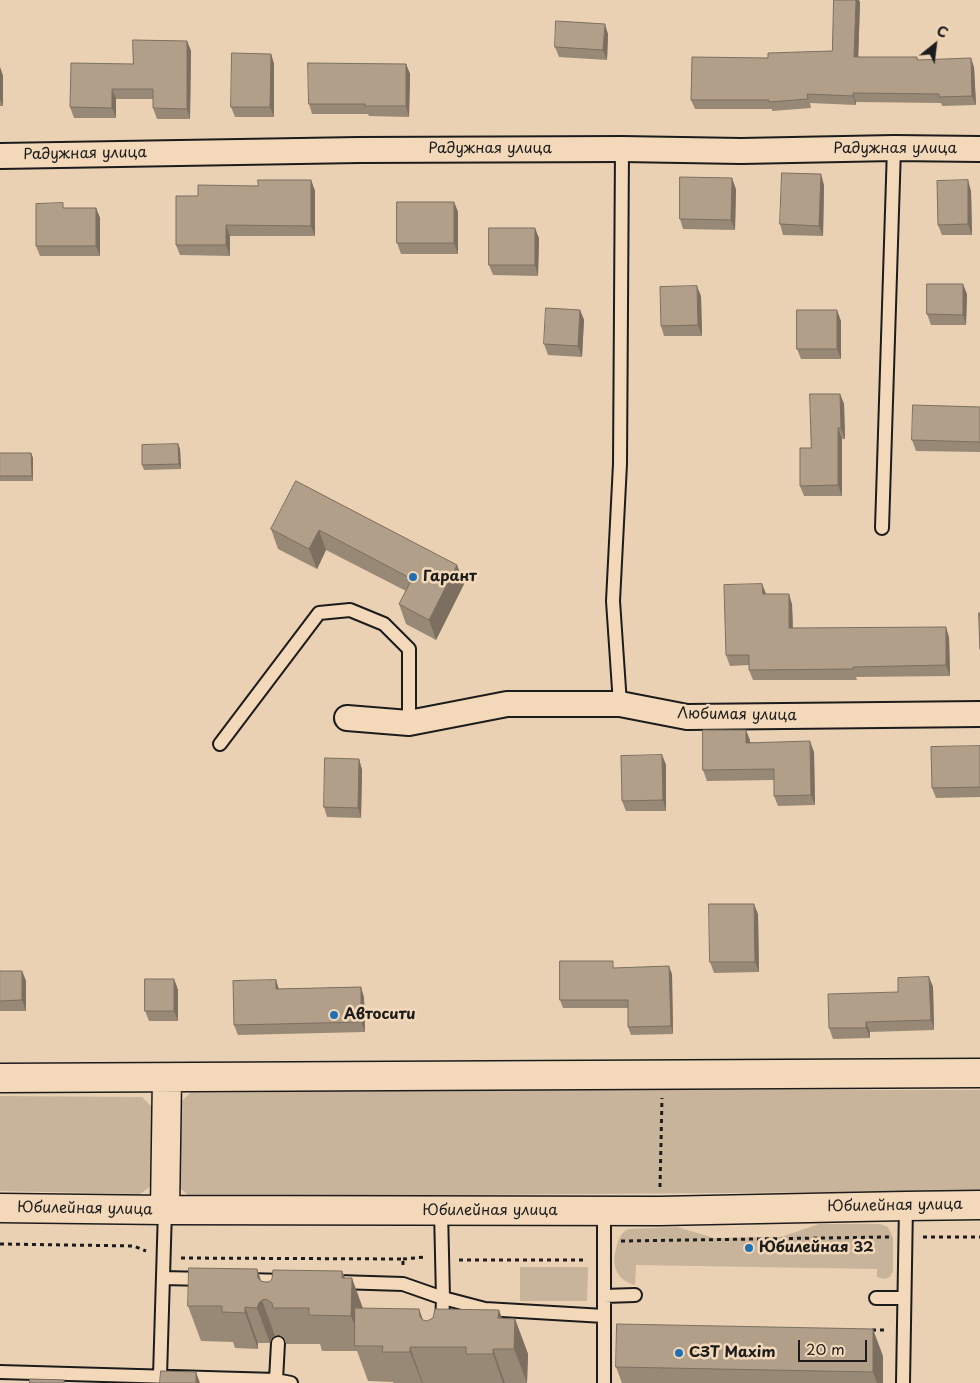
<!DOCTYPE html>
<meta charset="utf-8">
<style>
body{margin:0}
#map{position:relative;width:980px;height:1383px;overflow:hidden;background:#ead1b4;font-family:"Playpen Sans",sans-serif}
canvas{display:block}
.north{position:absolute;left:910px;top:20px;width:50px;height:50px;-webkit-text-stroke:4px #f3d9ba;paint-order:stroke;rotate:29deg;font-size:14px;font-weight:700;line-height:20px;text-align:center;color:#1c1c1c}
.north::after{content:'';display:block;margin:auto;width:18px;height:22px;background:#1c1c1c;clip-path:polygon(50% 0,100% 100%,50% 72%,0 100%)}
.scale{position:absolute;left:798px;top:1340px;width:69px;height:22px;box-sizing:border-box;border:2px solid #1c1c1c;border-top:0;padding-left:6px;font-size:15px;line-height:18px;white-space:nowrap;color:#1c1c1c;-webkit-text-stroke:4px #f3d9ba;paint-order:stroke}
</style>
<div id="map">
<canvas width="980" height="1383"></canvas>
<div class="north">С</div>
<div class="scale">20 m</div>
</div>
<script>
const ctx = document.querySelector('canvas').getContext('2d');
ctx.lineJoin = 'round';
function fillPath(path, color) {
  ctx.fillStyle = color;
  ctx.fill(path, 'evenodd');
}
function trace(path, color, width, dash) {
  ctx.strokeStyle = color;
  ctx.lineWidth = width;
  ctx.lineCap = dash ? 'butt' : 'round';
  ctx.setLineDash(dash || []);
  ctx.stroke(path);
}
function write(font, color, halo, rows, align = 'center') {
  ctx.font = font + ' "Playpen Sans",sans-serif';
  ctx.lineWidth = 5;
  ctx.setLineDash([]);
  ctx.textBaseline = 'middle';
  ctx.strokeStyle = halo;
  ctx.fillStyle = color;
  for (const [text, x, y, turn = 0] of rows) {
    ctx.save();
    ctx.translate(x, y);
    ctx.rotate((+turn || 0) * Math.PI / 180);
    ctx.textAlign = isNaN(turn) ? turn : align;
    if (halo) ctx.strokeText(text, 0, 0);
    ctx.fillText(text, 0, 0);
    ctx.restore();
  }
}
fillPath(new Path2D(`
 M 508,1090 L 980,1090 L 980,1191 L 190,1197 L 177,1185 L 177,1106 L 190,1093 Z
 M 0,1096 L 142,1097 L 153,1108 L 151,1186 L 140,1194 L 0,1191 Z
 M 819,1224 L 880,1224 L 888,1227 L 893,1238 L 893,1271 L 890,1277 L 884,1279 L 877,1277 L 877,1269 L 636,1265 L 635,1285 C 615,1280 611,1263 617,1245 C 619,1238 622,1232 628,1229 L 677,1227 L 714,1238 L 781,1237 Z
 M 520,1267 L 588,1267 L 587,1301 L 520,1301 Z`), '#c8b39b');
const service = new Path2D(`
 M 882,528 L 894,148
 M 620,704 L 613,601 L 620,464 L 622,149
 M 220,744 L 319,613 L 350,610 L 384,624 L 409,649 L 409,723
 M 441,1210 L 443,1298 L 442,1326
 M 604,1211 L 604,1383
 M 163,1278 L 206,1279
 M 246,1280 L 286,1281
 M 338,1282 L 403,1284 L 443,1298 L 485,1309 L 604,1316
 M 604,1296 L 635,1295
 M 876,1298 L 904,1298
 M 0,1372 L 276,1380 L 291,1383
 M 160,1376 L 165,1210
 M 276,1380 L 278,1343
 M 903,1383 L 906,1206`);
const minor = new Path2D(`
 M 0,156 L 359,150 L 622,149 L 741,151 L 894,148 L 980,149
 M 347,718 L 409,723 L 507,704 L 620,704 L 687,717 L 980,714`);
const secondary = new Path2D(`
 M 0,1078 L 980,1073
 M 0,1208 L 165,1210 L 660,1211 L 906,1206 L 980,1205
 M 165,1210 L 167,1078`);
trace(service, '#1c1c1c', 16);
trace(minor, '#1c1c1c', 28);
trace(secondary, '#1c1c1c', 31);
trace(new Path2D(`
 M 660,1187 L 662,1098
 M 923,1237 L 980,1237
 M 621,1241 L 889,1237
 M 0,1244 L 134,1246 L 146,1251
 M 181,1258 L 403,1259 L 403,1268
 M 403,1259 L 426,1257
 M 459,1260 L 585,1260 L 585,1258
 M 872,1330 L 888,1330`), '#1c1c1c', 3, [4, 4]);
trace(service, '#f3d9ba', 12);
trace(minor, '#f3d9ba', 24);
trace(secondary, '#f3d9ba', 28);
fillPath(new Path2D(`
 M 860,2 L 858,57 L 917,57 L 918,60 L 974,67 L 976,105 L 942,106 L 941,103 L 856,102 L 856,105 L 810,103 L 811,108 L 772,111 L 772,109 L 695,109 L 691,100 L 768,58 L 832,51 Z
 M 608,34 L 607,60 L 559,57 L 555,47 Z
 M 187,41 L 191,51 L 190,119 L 157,119 L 153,108 L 153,99 L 116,99 L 116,118 L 74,118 L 70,107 L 133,64 Z
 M 271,54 L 274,64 L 274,117 L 235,117 L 231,107 Z
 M 406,64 L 410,74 L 409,117 L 369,116 L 368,114 L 312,114 L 309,104 Z
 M 0,67 L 3,76 L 3,106 L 0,106 Z
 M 311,180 L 315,191 L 315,236 L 230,236 L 230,256 L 180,255 L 176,245 L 198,196 L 258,186 Z
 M 824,185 L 823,236 L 783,235 L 780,224 Z
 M 736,189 L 735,230 L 683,229 L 680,219 Z
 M 971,191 L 972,235 L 942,235 L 938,225 Z
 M 454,202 L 458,212 L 458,254 L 401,254 L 397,243 Z
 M 96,208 L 100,218 L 100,256 L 40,256 L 36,246 Z
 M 539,238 L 538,276 L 493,275 L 489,265 Z
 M 967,294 L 966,325 L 931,325 L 927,314 Z
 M 701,296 L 702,336 L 664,336 L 661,326 Z
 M 580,310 L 584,320 L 582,357 L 548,355 L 544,344 Z
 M 841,321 L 841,359 L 801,359 L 797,349 Z
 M 840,394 L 844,404 L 845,439 L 842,439 L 842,496 L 804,496 L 800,486 L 811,448 Z
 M 980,407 L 980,452 L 916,451 L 912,440 Z
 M 178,444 L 180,449 L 181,469 L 144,470 L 142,465 Z
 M 0,453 L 31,453 L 33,458 L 33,481 L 0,481 Z
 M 296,481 L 457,565 L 464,584 L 436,640 L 406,624 L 399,604 L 406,591 L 326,550 L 317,569 L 278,549 L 271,529 Z
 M 762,584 L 766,594 L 792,604 L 793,628 L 949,637 L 950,676 L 856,677 L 857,680 L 753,680 L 749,670 L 749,665 L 730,666 L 726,655 Z
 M 750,740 L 750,742 L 814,752 L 815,805 L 778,806 L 774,796 L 774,780 L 707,781 L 703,770 Z
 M 980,746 L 980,797 L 936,798 L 932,788 Z
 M 662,755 L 666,765 L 666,811 L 626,811 L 622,801 Z
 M 359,759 L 362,770 L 361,818 L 327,817 L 324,807 Z
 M 758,914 L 759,972 L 714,973 L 710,962 Z
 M 615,968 L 672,974 L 673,1034 L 631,1035 L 628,1027 L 628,1008 L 563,1008 L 560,1000 Z
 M 0,971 L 22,971 L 26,981 L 26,1011 L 0,1011 Z
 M 929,977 L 933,987 L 934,1030 L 870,1032 L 870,1038 L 833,1039 L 829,1028 Z
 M 174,979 L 178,990 L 178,1021 L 149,1021 L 145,1011 Z
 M 276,980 L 279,989 L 361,987 L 364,998 L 365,1032 L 238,1035 L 234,1025 Z
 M 257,1269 L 261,1281 L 265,1282 L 342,1271 L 345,1278 L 363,1308 L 427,1321 L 515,1319 L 528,1354 L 527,1383 L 394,1383 L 393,1382 L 368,1381 L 357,1351 L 322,1351 L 320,1344 L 286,1344 L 284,1338 L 279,1335 L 275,1336 L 272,1338 L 270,1343 L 258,1343 L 258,1349 L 235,1348 L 233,1342 L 201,1341 L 188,1306 Z
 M 883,1356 L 883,1383 L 622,1383 L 616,1367 Z`), '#988976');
fillPath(new Path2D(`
 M 856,0 L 859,0 L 860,2 L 858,66 L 854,57 Z
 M 605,24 L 608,34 L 607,60 L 603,50 Z
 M 187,41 L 191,51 L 190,119 L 187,109 Z
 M 271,54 L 274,64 L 274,117 L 270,107 Z
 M 971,58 L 974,67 L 976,105 L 972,96 Z
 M 406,64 L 410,74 L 409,117 L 406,106 Z
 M 0,67 L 3,76 L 3,106 L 0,99 Z
 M 112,89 L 116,99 L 116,118 L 112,108 Z
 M 853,93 L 856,102 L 856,105 L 853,96 Z
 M 821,174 L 824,185 L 823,236 L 819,226 Z
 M 732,178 L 736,189 L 735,230 L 731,220 Z
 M 311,180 L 315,191 L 315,236 L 311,226 Z
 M 968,180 L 971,191 L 972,235 L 968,224 Z
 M 454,202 L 458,212 L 458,254 L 454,243 Z
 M 96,208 L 100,218 L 100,256 L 96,246 Z
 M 226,225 L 230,236 L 230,256 L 226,245 Z
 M 535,228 L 539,238 L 538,276 L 535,265 Z
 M 963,284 L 967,294 L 966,325 L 963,315 Z
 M 697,286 L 701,296 L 702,336 L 698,325 Z
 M 580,310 L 584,320 L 582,357 L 578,346 Z
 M 837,310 L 841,321 L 841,359 L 837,349 Z
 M 840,394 L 844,404 L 845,439 L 841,428 Z
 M 838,428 L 842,439 L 842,496 L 838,485 Z
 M 178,444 L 180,449 L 181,469 L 179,464 Z
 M 31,453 L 33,458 L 33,481 L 32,476 Z
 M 319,530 L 326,550 L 317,569 L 309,549 Z
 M 457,565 L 464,584 L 436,640 L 429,620 Z
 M 762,584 L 766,594 L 763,594 Z
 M 789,594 L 792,604 L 793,638 L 789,628 Z
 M 946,627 L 949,637 L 950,676 L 946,665 Z
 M 746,730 L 750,740 L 750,753 L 746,743 Z
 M 810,741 L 814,752 L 815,805 L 811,795 Z
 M 662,755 L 666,765 L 666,811 L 663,800 Z
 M 359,759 L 362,770 L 361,818 L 358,808 Z
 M 754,904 L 758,914 L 759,972 L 755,962 Z
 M 669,966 L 672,974 L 673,1034 L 671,1026 Z
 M 22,971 L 26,981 L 26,1011 L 22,1000 Z
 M 929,977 L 933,987 L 934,1030 L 931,1020 Z
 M 174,979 L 178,990 L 178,1021 L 174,1011 Z
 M 276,980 L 279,991 L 276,989 Z
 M 361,987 L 364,998 L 365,1032 L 361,1022 Z
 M 866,1022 L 870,1032 L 870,1038 L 866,1028 Z
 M 257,1269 L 268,1301 L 258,1278 Z
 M 342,1271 L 352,1297 L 352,1278 L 365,1314 L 362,1346 L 351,1316 L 342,1278 Z
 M 262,1300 L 275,1336 L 272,1338 L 270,1343 L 257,1308 L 259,1303 Z
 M 245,1307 L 258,1343 L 258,1349 L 245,1313 Z
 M 419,1309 L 432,1344 L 420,1317 Z
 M 499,1310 L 512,1345 L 498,1318 Z
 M 515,1319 L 528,1354 L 527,1383 L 514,1349 Z
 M 873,1329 L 883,1356 L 883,1383 L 877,1383 L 873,1372 Z
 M 410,1347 L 423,1383 L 422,1383 L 410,1352 Z
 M 493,1349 L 505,1383 L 503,1383 L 493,1354 Z
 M 196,1372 L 200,1383 L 196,1383 Z`), '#7c6f60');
const building = new Path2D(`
 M 834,0 L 856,0 L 854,57 L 917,57 L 917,60 L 971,58 L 972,96 L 939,97 L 939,94 L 853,93 L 853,96 L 807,94 L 808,99 L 769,102 L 769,100 L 691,100 L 692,57 L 768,58 L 768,53 L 832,51 Z
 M 556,21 L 605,24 L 603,50 L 555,47 Z
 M 133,40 L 187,41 L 187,109 L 153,108 L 153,89 L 112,89 L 112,108 L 70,107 L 71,63 L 133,64 Z
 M 232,53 L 271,54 L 270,107 L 231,107 Z
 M 308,63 L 406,64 L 406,106 L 365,106 L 365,104 L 309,104 Z
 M 782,173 L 821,174 L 819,226 L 780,224 Z
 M 680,177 L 732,178 L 731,220 L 680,219 Z
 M 258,180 L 311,180 L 311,226 L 226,225 L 226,245 L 176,245 L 176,196 L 198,196 L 198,185 L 258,186 Z
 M 968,180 L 968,224 L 938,225 L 937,181 Z
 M 397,202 L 454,202 L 454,243 L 397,243 Z
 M 63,203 L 63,208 L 96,208 L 96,246 L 36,246 L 36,204 Z
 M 489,228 L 535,228 L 535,265 L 489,265 Z
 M 927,284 L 963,284 L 963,315 L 927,314 Z
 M 697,286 L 698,325 L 661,326 L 660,287 Z
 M 546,308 L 580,310 L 578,346 L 544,344 Z
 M 797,310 L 837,310 L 837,349 L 797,349 Z
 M 810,394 L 840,394 L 841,428 L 838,428 L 838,485 L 800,486 L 800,448 L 811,448 Z
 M 913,405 L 980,407 L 980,442 L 912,440 Z
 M 178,444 L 179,464 L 142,465 L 142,445 Z
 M 0,453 L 31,453 L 32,476 L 0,476 Z
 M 296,481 L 457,565 L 429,620 L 399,604 L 412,579 L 319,530 L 309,549 L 271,529 Z
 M 762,584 L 763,594 L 789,594 L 789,628 L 946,627 L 946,665 L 853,667 L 853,669 L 749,670 L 749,655 L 726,655 L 724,585 Z
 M 979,613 L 980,613 L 980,649 Z
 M 703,730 L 746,730 L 746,743 L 810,741 L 811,795 L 774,796 L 774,769 L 703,770 Z
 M 980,746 L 980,787 L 932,788 L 931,747 Z
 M 662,755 L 663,800 L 622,801 L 621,756 Z
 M 325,758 L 359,759 L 358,808 L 324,807 Z
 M 709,904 L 754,904 L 755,962 L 710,962 Z
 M 560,961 L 613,961 L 613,968 L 669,966 L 671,1026 L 628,1027 L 628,1000 L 560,1000 Z
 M 0,971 L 22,971 L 22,1000 L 0,1001 Z
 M 929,977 L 931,1020 L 866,1022 L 866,1028 L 829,1028 L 828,994 L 898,992 L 898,978 Z
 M 145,979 L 174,979 L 174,1011 L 145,1011 Z
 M 276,980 L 276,989 L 361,987 L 361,1022 L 234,1025 L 233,981 Z
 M 189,1268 L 257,1269 L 258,1278 L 261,1281 L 265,1282 L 269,1282 L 272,1279 L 273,1270 L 342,1271 L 342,1278 L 352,1278 L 351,1316 L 309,1315 L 309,1308 L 273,1308 L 272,1303 L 266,1299 L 262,1300 L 259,1303 L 257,1308 L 245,1307 L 245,1313 L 222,1312 L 222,1306 L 188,1306 Z
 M 355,1308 L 419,1309 L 420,1317 L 423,1320 L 427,1321 L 433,1318 L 435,1309 L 499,1310 L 498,1318 L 515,1319 L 514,1349 L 493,1349 L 493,1354 L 466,1354 L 466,1347 L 410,1347 L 410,1352 L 382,1352 L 383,1346 L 355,1346 Z
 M 617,1324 L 873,1329 L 873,1372 L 616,1367 Z
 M 161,1371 L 196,1372 L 196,1383 L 160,1383 Z
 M 30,1379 L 64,1380 L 64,1383 L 30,1383 Z`);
fillPath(building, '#b19f89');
trace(building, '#7c6f60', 1);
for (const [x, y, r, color] of [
 [413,577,5,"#1f6fb2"],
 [334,1015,5,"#1f6fb2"],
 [749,1248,5,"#1f6fb2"],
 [679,1353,5,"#1f6fb2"]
]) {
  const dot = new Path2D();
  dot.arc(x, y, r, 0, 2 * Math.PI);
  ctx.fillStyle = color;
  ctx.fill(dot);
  trace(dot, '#f3d9ba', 2);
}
write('15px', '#1c1c1c', '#f3d9ba', [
 ["Радужная улица",490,149],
 ["Радужная улица",895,149],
 ["Радужная улица",85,154,-1],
 ["Любимая улица",737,715,1],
 ["Юбилейная улица",895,1206,-1],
 ["Юбилейная улица",85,1209,1],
 ["Юбилейная улица",490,1211]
]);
write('bold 15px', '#1c1c1c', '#f3d9ba', [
 ["Гарант",423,577],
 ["Автосити",344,1015],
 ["Юбилейная 32",759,1248],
 ["СЗТ Maxim",689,1353]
], 'left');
</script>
